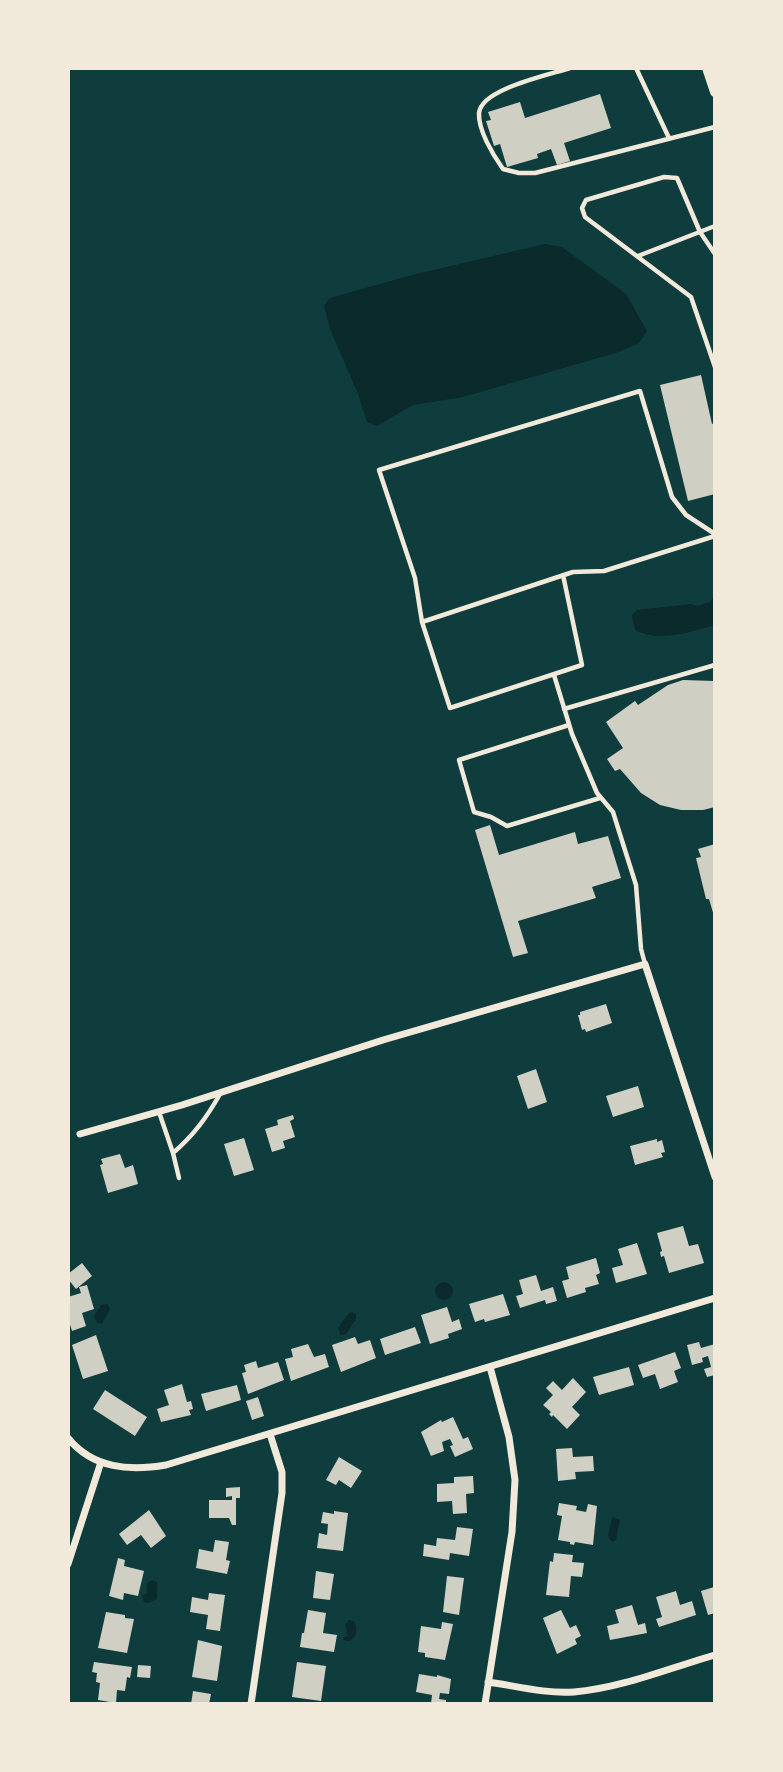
<!DOCTYPE html>
<style>
body{margin:0}
#map{position:relative;width:783px;height:1772px;overflow:hidden;background:#0f3d3e;font-family:Figtree,sans-serif}
canvas{display:block}
.frame{position:absolute;inset:0;border:70px solid #f1e9da;pointer-events:none}
</style>
<div id="map">
<canvas width="783" height="1772"></canvas>
<div class="frame"></div>
</div>
<script>
const ctx = document.querySelector('canvas').getContext('2d');
ctx.lineJoin = 'round';
function fillPath(path, color) {
  ctx.fillStyle = color;
  ctx.fill(path, 'evenodd');
}
function trace(path, color, width, dash) {
  ctx.strokeStyle = color;
  ctx.lineWidth = width;
  ctx.lineCap = dash ? 'butt' : 'round';
  ctx.setLineDash(dash || []);
  ctx.stroke(path);
}
fillPath(new Path2D(`
 M 545,244 L 562,247 L 626,294 L 647,331 L 639,343 L 619,352 L 463,397 L 413,405 L 377,426 L 367,422 L 358,394 L 330,329 L 324,306 L 330,298 L 412,275 Z
 M 715,595 L 715,625 C 689,632 660,643 635,630 L 632,615 L 637,610 L 691,604 L 698,606 L 710,602 Z
 M435 1291a9 9 0 1 1 18 0a9 9 0 1 1-18 0Z
 M 107,1304 L 110,1309 L 102,1324 L 97,1323 L 94,1316 L 101,1305 Z
 M 352,1312 L 356,1314 L 356,1319 L 346,1334 L 340,1335 L 338,1328 L 348,1314 Z
 M 612,1517 L 620,1520 L 616,1540 L 612,1542 L 608,1537 Z
 M 152,1580 L 157,1582 L 157,1599 L 148,1603 L 144,1602 L 142,1596 L 147,1593 L 147,1583 Z
 M 348,1620 L 354,1621 C 358,1628 357,1638 349,1641 L 343,1640 L 343,1637 L 348,1636 L 345,1626 Z`), '#0a2a2b');
fillPath(new Path2D(`
 M 600,94 L 611,128 L 564,143 L 570,161 L 557,165 L 551,149 L 537,154 L 538,158 L 507,167 L 500,144 L 494,146 L 486,121 L 491,120 L 488,112 L 520,102 L 525,118 Z
 M 701,375 L 712,424 L 715,423 L 715,494 L 688,501 L 660,385 Z
 M 683,680 L 715,681 L 715,807 L 703,810 L 681,810 L 660,805 L 641,793 L 620,769 L 615,771 L 607,759 L 623,748 L 606,722 L 635,701 L 638,705 L 668,685 Z
 M 490,825 L 499,855 L 575,832 L 578,844 L 608,836 L 621,878 L 592,887 L 596,898 L 518,921 L 528,953 L 513,957 L 475,830 Z
 M 715,844 L 715,916 L 714,916 L 709,899 L 706,899 L 696,858 L 701,857 L 698,849 Z
 M 606,1004 L 612,1023 L 586,1032 L 585,1029 L 582,1030 L 578,1015 L 580,1015 L 580,1012 Z
 M 536,1069 L 547,1102 L 528,1109 L 517,1076 Z
 M 638,1086 L 644,1107 L 613,1117 L 606,1096 Z
 M 293,1115 L 294,1119 L 290,1121 L 295,1137 L 283,1141 L 285,1148 L 272,1152 L 265,1129 L 278,1125 L 277,1120 Z
 M 244,1138 L 254,1170 L 234,1176 L 224,1144 Z
 M 657,1139 L 657,1142 L 662,1140 L 665,1152 L 661,1153 L 663,1157 L 635,1165 L 630,1146 Z
 M 120,1154 L 125,1168 L 133,1165 L 138,1184 L 108,1193 L 100,1165 L 103,1164 L 101,1159 Z
 M 683,1226 L 689,1246 L 698,1244 L 704,1263 L 669,1273 L 664,1256 L 661,1257 L 660,1252 L 662,1251 L 657,1233 Z
 M 637,1243 L 647,1274 L 616,1283 L 612,1268 L 623,1265 L 618,1249 Z
 M 596,1258 L 600,1273 L 596,1275 L 599,1284 L 585,1288 L 586,1292 L 567,1298 L 562,1281 L 569,1279 L 566,1267 Z
 M 82,1263 L 92,1276 L 76,1289 L 68,1279 L 68,1274 Z
 M 536,1275 L 541,1291 L 553,1287 L 557,1301 L 546,1304 L 545,1300 L 520,1308 L 516,1296 L 523,1294 L 519,1280 Z
 M 87,1285 L 94,1309 L 82,1313 L 86,1326 L 72,1331 L 68,1318 L 68,1297 L 81,1293 L 79,1287 Z
 M 503,1294 L 510,1315 L 485,1322 L 484,1319 L 475,1322 L 469,1304 Z
 M 447,1307 L 452,1322 L 459,1319 L 462,1329 L 448,1334 L 449,1338 L 430,1344 L 421,1315 Z
 M 415,1327 L 421,1343 L 385,1355 L 380,1339 Z
 M 96,1335 L 108,1371 L 83,1379 L 72,1345 Z
 M 355,1337 L 358,1344 L 370,1340 L 376,1358 L 341,1372 L 332,1345 Z
 M 699,1342 L 701,1348 L 715,1344 L 715,1375 L 707,1377 L 704,1369 L 711,1367 L 708,1356 L 702,1358 L 703,1362 L 692,1365 L 687,1345 Z
 M 308,1344 L 314,1357 L 325,1354 L 329,1367 L 291,1381 L 285,1359 L 293,1357 L 291,1349 Z
 M 675,1352 L 681,1368 L 674,1371 L 678,1382 L 660,1389 L 655,1374 L 643,1378 L 638,1365 Z
 M 256,1361 L 258,1368 L 278,1362 L 284,1380 L 248,1394 L 242,1373 L 246,1372 L 244,1365 Z
 M 629,1367 L 634,1385 L 599,1395 L 593,1377 Z
 M 573,1378 L 586,1392 L 572,1407 L 580,1415 L 567,1429 L 553,1415 L 552,1417 L 549,1414 L 551,1412 L 543,1405 L 553,1395 L 546,1388 L 553,1381 L 562,1390 Z
 M 182,1384 L 187,1402 L 191,1401 L 193,1409 L 189,1410 L 191,1415 L 161,1422 L 157,1409 L 169,1405 L 164,1390 Z
 M 237,1385 L 241,1400 L 206,1411 L 201,1394 Z
 M 105,1390 L 147,1417 L 135,1436 L 93,1409 Z
 M 258,1397 L 264,1416 L 252,1420 L 246,1401 Z
 M 453,1417 L 463,1439 L 468,1437 L 473,1449 L 455,1457 L 450,1446 L 453,1445 L 450,1439 L 442,1442 L 444,1451 L 431,1456 L 421,1432 L 441,1420 L 442,1422 Z
 M 572,1448 L 573,1457 L 593,1456 L 594,1471 L 575,1472 L 576,1479 L 558,1481 L 556,1449 Z
 M 339,1457 L 362,1471 L 351,1488 L 339,1480 L 336,1485 L 326,1480 Z
 M 473,1476 L 474,1493 L 466,1494 L 467,1513 L 453,1514 L 452,1501 L 437,1502 L 437,1484 L 454,1483 L 454,1477 Z
 M 240,1487 L 240,1498 L 236,1498 L 236,1525 L 232,1525 L 229,1518 L 209,1518 L 209,1500 L 232,1500 L 232,1496 L 226,1497 L 226,1488 Z
 M 559,1503 L 577,1506 L 576,1510 L 586,1512 L 588,1504 L 597,1506 L 593,1545 L 575,1542 L 574,1545 L 570,1544 L 570,1542 L 558,1540 L 562,1516 L 557,1515 Z
 M 149,1510 L 166,1536 L 151,1548 L 141,1535 L 127,1545 L 119,1534 Z
 M 334,1511 L 348,1513 L 343,1551 L 317,1548 L 319,1533 L 327,1535 L 328,1524 L 321,1523 L 323,1512 L 334,1514 Z
 M 457,1527 L 473,1529 L 469,1556 L 450,1553 L 449,1560 L 423,1556 L 424,1544 L 436,1546 L 437,1538 L 455,1540 Z
 M 215,1540 L 229,1542 L 226,1560 L 230,1561 L 227,1574 L 196,1568 L 199,1549 L 213,1552 Z
 M 554,1553 L 573,1555 L 572,1562 L 584,1563 L 582,1577 L 571,1576 L 569,1597 L 546,1595 L 550,1561 L 553,1562 Z
 M 118,1558 L 125,1560 L 124,1566 L 144,1571 L 138,1596 L 124,1593 L 123,1600 L 109,1596 Z
 M 316,1571 L 334,1574 L 330,1600 L 313,1598 Z
 M 447,1576 L 464,1578 L 459,1615 L 443,1612 Z
 M 714,1587 L 715,1613 L 708,1615 L 701,1591 Z
 M 676,1591 L 680,1605 L 692,1601 L 696,1615 L 659,1627 L 656,1619 L 662,1617 L 656,1597 Z
 M 209,1593 L 225,1595 L 220,1631 L 206,1629 L 208,1615 L 190,1612 L 192,1597 L 208,1600 Z
 M 632,1605 L 638,1625 L 645,1623 L 647,1633 L 610,1640 L 607,1626 L 619,1623 L 615,1610 Z
 M 308,1610 L 326,1613 L 323,1633 L 337,1635 L 334,1652 L 300,1647 L 302,1633 L 304,1633 Z
 M 561,1610 L 570,1628 L 576,1625 L 581,1636 L 575,1639 L 577,1644 L 557,1654 L 543,1618 Z
 M 106,1612 L 125,1615 L 125,1618 L 134,1619 L 127,1653 L 98,1648 Z
 M 442,1622 L 453,1624 L 445,1660 L 425,1657 L 425,1653 L 418,1652 L 421,1626 L 441,1629 Z
 M 198,1640 L 222,1646 L 217,1681 L 192,1677 Z
 M 94,1662 L 132,1667 L 130,1678 L 127,1677 L 125,1691 L 117,1690 L 116,1703 L 98,1700 L 100,1683 L 96,1682 L 97,1673 L 92,1672 Z
 M 297,1662 L 326,1666 L 321,1701 L 292,1697 Z
 M 138,1665 L 151,1666 L 150,1678 L 137,1677 Z
 M 419,1674 L 437,1677 L 437,1675 L 451,1679 L 449,1694 L 440,1693 L 439,1699 L 446,1700 L 446,1704 L 431,1704 L 432,1695 L 416,1692 Z
 M 193,1691 L 211,1694 L 209,1704 L 191,1704 Z`), '#cfcfc3');
trace(new Path2D(`
 M 570,68 C 549,75 481,89 479,113 C 478,130 493,155 503,169 L 519,173 L 535,173 L 715,127
 M 636,68 L 669,138
 M 715,254 L 700,232 L 677,178 L 664,177 L 586,200 L 582,208 L 585,217 L 691,297 L 715,367
 M 638,256 L 715,226
 M 563,575 L 582,665 L 450,708 L 422,622 L 415,578 L 379,470 L 640,391 L 672,497 L 686,515 L 715,534
 M 422,622 L 573,572 L 604,571 L 715,536
 M 554,675 L 572,734 L 597,793 L 613,812 L 618,828 L 636,885 L 641,949 L 645,964
 M 564,709 L 715,665
 M 569,725 L 459,760 L 474,812 L 491,817 L 507,826 L 600,798
 M 159,1112 L 173,1153
 M 179,1178 L 173,1153 C 194,1135 207,1117 220,1094`), '#f1e9da', 4.5);
trace(new Path2D(`
 M 80,1134 L 182,1105 L 383,1040 L 645,964 L 715,1177
 M 68,1438 C 93,1469 130,1471 166,1465 L 715,1298
 M 68,1564 L 101,1462
 M 488,1682 C 516,1686 546,1694 574,1692 C 622,1688 669,1668 715,1655
 M 251,1704 L 282,1493 L 282,1472 L 270,1434
 M 485,1704 L 512,1532 L 515,1480 L 509,1437 L 490,1367`), '#f1e9da', 7);
trace(new Path2D(`
 M 707,68 L 715,92`), '#f1e9da', 10);
</script>
